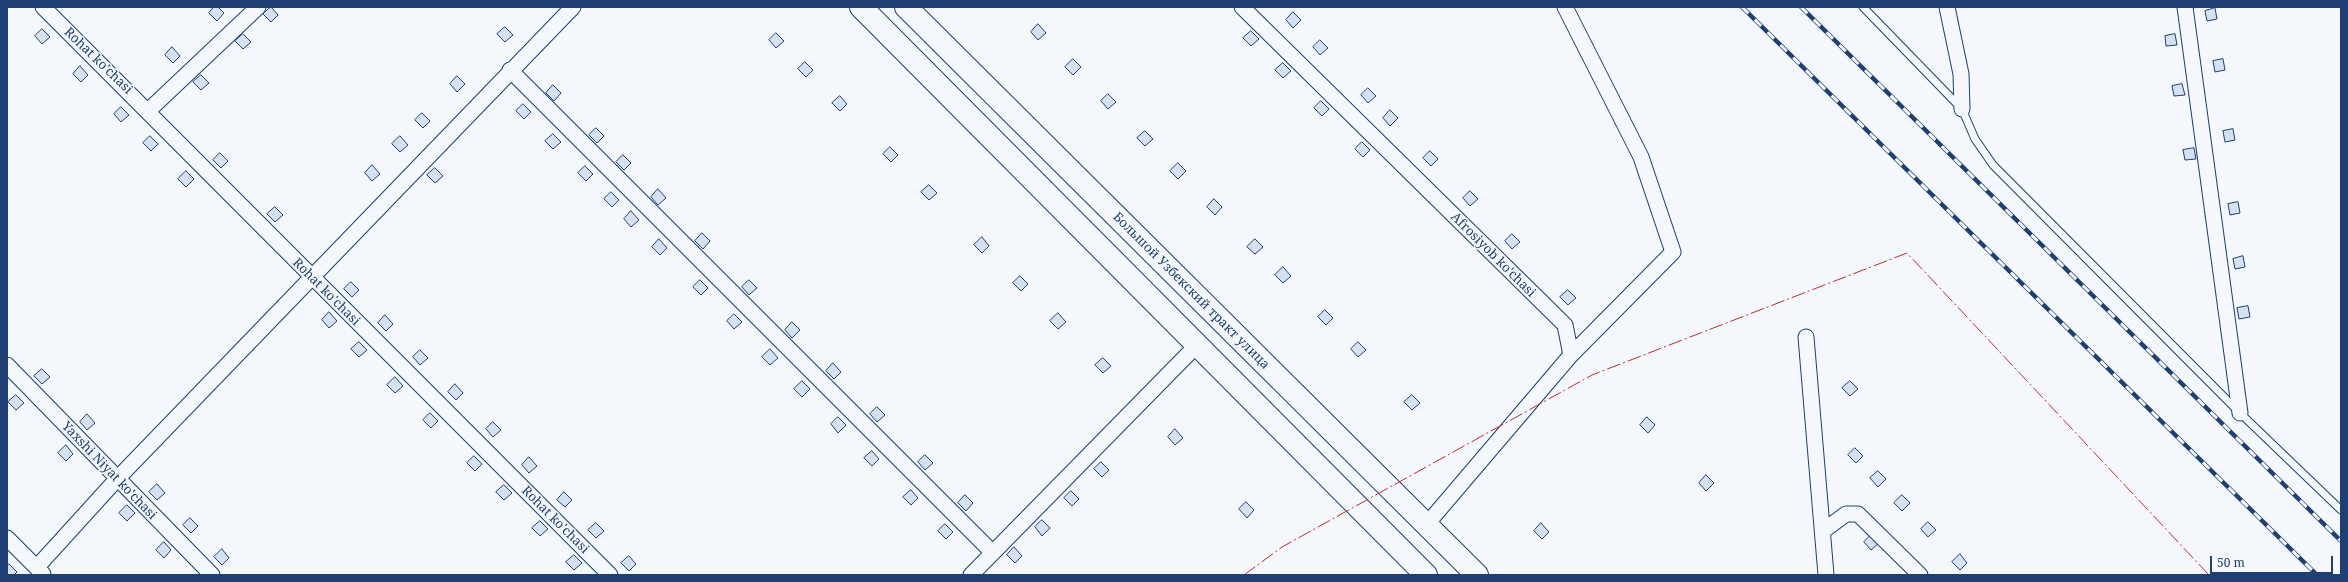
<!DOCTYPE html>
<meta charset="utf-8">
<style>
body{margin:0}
#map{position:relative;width:2348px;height:582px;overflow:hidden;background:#f4f7fb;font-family:"Noto Serif",serif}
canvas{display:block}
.frame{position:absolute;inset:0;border:8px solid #1d3f73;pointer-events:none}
.scale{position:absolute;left:2210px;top:556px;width:123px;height:18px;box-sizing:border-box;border:2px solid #1d3f73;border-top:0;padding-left:5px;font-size:12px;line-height:14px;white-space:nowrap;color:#1d3f73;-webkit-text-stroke:3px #f4f7fb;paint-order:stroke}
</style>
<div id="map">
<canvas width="2348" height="582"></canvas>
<div class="frame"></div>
<div class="scale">50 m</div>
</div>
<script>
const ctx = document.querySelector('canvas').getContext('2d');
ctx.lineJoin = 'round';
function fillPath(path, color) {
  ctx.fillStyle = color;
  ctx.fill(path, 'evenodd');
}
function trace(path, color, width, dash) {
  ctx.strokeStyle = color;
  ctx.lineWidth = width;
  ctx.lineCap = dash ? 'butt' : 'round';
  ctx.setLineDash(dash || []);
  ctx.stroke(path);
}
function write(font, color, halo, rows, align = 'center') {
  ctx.font = font + ' "Noto Serif",serif';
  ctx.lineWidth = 3;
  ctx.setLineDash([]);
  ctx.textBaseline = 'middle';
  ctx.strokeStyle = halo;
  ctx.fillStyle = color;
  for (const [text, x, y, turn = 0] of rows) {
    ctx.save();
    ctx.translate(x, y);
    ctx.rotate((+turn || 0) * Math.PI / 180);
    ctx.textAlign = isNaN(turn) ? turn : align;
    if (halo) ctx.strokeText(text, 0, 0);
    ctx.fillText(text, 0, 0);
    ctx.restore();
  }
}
const building = new Path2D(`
 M 214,7 L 218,7 L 224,13 L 217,21 L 209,13 Z
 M 271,7 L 278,15 L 271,22 L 263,14 Z
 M 2215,8 L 2217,19 L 2207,21 L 2205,11 Z
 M 1293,12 L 1301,20 L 1293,28 L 1286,20 Z
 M 1038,24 L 1046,33 L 1038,40 L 1031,32 Z
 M 505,27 L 513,35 L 505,42 L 497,34 Z
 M 42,29 L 50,37 L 42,44 L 35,36 Z
 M 1251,31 L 1259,39 L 1251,46 L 1243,38 Z
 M 776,33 L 784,41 L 776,48 L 769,40 Z
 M 243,34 L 251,42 L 243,49 L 235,41 Z
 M 2175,34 L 2177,45 L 2166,46 L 2165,36 Z
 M 1320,40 L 1328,48 L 1320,55 L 1313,47 Z
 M 172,47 L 180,56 L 173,63 L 165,55 Z
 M 1073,59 L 1081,67 L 1073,75 L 1065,67 Z
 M 2223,59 L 2225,70 L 2215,72 L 2213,61 Z
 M 805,62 L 813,70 L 806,77 L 798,69 Z
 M 1283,63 L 1291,71 L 1283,78 L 1275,70 Z
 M 80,66 L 88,75 L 81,82 L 73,74 Z
 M 201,75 L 209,83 L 201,90 L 193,82 Z
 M 457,76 L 465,84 L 457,92 L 450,84 Z
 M 2182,84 L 2185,95 L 2174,96 L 2172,86 Z
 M 553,85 L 561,93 L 554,101 L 546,93 Z
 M 1368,88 L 1376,96 L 1368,103 L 1361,95 Z
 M 1108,94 L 1116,102 L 1108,109 L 1101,101 Z
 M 840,96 L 847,104 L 840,111 L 832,103 Z
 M 1321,101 L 1329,109 L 1322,116 L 1314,108 Z
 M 523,104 L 531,112 L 524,119 L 516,111 Z
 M 121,107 L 129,115 L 121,122 L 114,114 Z
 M 1390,110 L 1398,118 L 1390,126 L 1383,118 Z
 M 422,113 L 430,121 L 423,128 L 415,120 Z
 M 596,128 L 604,136 L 597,143 L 589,135 Z
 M 2233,129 L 2235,140 L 2225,142 L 2223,131 Z
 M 1145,131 L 1153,139 L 1145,146 L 1137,138 Z
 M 553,134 L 561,142 L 553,149 L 545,141 Z
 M 150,136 L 158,144 L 151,151 L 143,143 Z
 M 400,136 L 408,145 L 400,152 L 392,144 Z
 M 1362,142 L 1370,150 L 1363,157 L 1355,149 Z
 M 890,147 L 898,155 L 891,162 L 883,154 Z
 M 2194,148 L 2196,159 L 2185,160 L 2183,150 Z
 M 1430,151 L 1438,159 L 1431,166 L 1423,158 Z
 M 220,153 L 228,161 L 221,168 L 213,160 Z
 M 623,155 L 631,163 L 624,170 L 616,162 Z
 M 1178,163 L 1186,171 L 1178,179 L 1170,171 Z
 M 372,165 L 380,174 L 372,181 L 365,173 Z
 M 585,166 L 593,174 L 586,181 L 578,173 Z
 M 435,168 L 443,176 L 435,183 L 427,175 Z
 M 186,171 L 194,179 L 186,187 L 178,179 Z
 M 929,185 L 937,193 L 929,200 L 921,192 Z
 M 658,189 L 666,198 L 658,205 L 651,197 Z
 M 1470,191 L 1478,199 L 1470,206 L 1463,198 Z
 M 611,192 L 619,200 L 612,207 L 604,199 Z
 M 1214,199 L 1222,207 L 1215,215 L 1207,207 Z
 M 2238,202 L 2240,213 L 2230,215 L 2228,204 Z
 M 275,207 L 283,215 L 275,222 L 267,214 Z
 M 631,211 L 639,220 L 631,227 L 624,219 Z
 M 702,233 L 710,241 L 703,249 L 695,241 Z
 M 1512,234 L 1520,242 L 1512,249 L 1505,241 Z
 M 982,237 L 989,246 L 982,253 L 974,245 Z
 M 659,239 L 667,248 L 660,255 L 652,247 Z
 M 1255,239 L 1263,247 L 1255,254 L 1247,247 Z
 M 2243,256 L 2245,267 L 2235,269 L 2233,259 Z
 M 1283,267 L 1291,276 L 1283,283 L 1275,275 Z
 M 1020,276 L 1028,284 L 1021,291 L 1013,283 Z
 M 700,280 L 708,288 L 701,295 L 693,287 Z
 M 749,280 L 757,288 L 749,295 L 742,287 Z
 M 351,282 L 359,290 L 352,297 L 344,289 Z
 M 1568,290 L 1576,298 L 1568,305 L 1560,297 Z
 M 2248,306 L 2250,317 L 2239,319 L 2237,308 Z
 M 1325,310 L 1333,318 L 1326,325 L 1318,317 Z
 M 329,312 L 337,321 L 329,328 L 322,320 Z
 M 1058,313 L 1066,322 L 1058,329 L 1050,321 Z
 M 734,314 L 742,322 L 734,329 L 727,321 Z
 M 385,315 L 393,324 L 386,331 L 378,323 Z
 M 792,322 L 800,330 L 792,338 L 785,330 Z
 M 359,342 L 367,350 L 359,357 L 351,349 Z
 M 1358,342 L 1366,350 L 1358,357 L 1351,349 Z
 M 770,349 L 778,358 L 770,365 L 762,357 Z
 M 420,350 L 428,358 L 420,365 L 413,357 Z
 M 1103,358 L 1111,366 L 1103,373 L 1095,365 Z
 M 833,363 L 841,372 L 834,379 L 826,371 Z
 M 42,369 L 50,377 L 42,384 L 34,376 Z
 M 395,377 L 403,386 L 395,393 L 387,385 Z
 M 802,381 L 810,389 L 802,397 L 794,389 Z
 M 1850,381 L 1858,389 L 1850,396 L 1842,388 Z
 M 455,384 L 463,393 L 456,400 L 448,392 Z
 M 16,395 L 24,403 L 16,410 L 8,402 Z
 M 1412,395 L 1420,403 L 1412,410 L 1404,402 Z
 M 877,407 L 885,415 L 877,422 L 870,414 Z
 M 430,413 L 438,421 L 431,428 L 423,420 Z
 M 87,414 L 95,423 L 87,430 L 80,422 Z
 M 838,417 L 846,425 L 838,433 L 831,424 Z
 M 1647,417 L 1655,425 L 1648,433 L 1640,425 Z
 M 493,422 L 501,430 L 493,437 L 486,429 Z
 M 1175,429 L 1183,438 L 1175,445 L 1168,437 Z
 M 66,445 L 73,454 L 66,461 L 58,453 Z
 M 1855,448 L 1863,456 L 1856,463 L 1848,455 Z
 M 872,451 L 879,459 L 872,466 L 864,458 Z
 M 925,455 L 933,463 L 925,470 L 918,462 Z
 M 474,456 L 482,464 L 475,471 L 467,463 Z
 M 529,457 L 537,466 L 529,473 L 522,465 Z
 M 1101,462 L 1109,470 L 1102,477 L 1094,469 Z
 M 1878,471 L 1886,479 L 1878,487 L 1870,478 Z
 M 1706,475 L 1714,483 L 1706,491 L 1699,483 Z
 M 157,484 L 165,493 L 157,500 L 149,492 Z
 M 504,485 L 512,493 L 504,500 L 496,492 Z
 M 911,490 L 918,498 L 911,505 L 903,497 Z
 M 1071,491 L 1079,499 L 1072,506 L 1064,498 Z
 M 564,492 L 572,500 L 565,507 L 557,500 Z
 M 965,495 L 973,503 L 966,511 L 958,503 Z
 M 1902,495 L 1910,503 L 1902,511 L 1894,503 Z
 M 1246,502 L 1254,510 L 1247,518 L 1239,509 Z
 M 127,505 L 135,513 L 127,521 L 119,513 Z
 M 190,518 L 198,526 L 191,533 L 183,525 Z
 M 1042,520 L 1050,528 L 1042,536 L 1035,527 Z
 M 540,521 L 548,529 L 540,536 L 532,528 Z
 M 1928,522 L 1936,530 L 1928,537 L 1921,529 Z
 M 596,523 L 604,531 L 596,538 L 588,530 Z
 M 1541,523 L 1549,532 L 1542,539 L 1534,531 Z
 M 945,524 L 953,532 L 946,539 L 938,531 Z
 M 1871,535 L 1879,543 L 1871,550 L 1864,542 Z
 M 164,542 L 171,550 L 164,558 L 156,550 Z
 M 1014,547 L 1022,556 L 1015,563 L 1007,555 Z
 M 222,549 L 229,558 L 222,565 L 214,557 Z
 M 1960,554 L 1967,563 L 1960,570 L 1952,562 Z
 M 574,555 L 582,563 L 574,570 L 566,562 Z
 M 629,556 L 636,564 L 629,571 L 621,563 Z
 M 9,564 L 17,572 L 14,575 L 7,575 L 7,566 Z`);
fillPath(building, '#d5e0f0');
trace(building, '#1d3f73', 1);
const lane = new Path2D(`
 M 1863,7 L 1962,109 L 1975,139 L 1993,165 L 2240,413 L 2341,510`);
const street = new Path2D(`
 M 43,7 L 610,575
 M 1242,7 L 1565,325 L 1571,355 L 1427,524
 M 1565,7 L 1641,157 L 1673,252 L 1571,355
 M 1947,7 L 1961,74 L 1962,109
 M 2185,7 L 2240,413
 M 510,70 L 993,553
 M 148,111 L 258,7
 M 1806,337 L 1826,575
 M 7,365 L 212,575
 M 1823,531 L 1846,514 L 1858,514 L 1920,575
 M 7,538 L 43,574
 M 37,567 L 117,479 L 573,7
 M 971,575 L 1197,345`);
const primary = new Path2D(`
 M 861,7 L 1426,575
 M 906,7 L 1477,575`);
trace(lane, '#1d3f73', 9);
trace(street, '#1d3f73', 17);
trace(primary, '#1d3f73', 24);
trace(lane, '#f4f7fb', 7);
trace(street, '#f4f7fb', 15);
trace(primary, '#f4f7fb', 22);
const rail = new Path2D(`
 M 1742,7 L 2317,575
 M 1801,7 L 2341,541`);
trace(rail, '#1d3f73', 4.5);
trace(rail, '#f4f7fb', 3, [9]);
trace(new Path2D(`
 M 1244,575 L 1282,547 L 1592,375 L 1907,253 L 2209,575`), '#c62828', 1, [14, 3, 2, 3]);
write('13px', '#1d3f73', '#f4f7fb', [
 ["Rohat ko'chasi",98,61,44],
 ["Afrosiyob ko'chasi",1493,255,45],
 ["Большой Узбекский тракт улица",1191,291,45],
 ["Rohat ko'chasi",326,292,45],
 ["Yaxshi Niyat ko'chasi",109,471,46],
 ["Rohat ko'chasi",555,520,45]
]);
</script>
